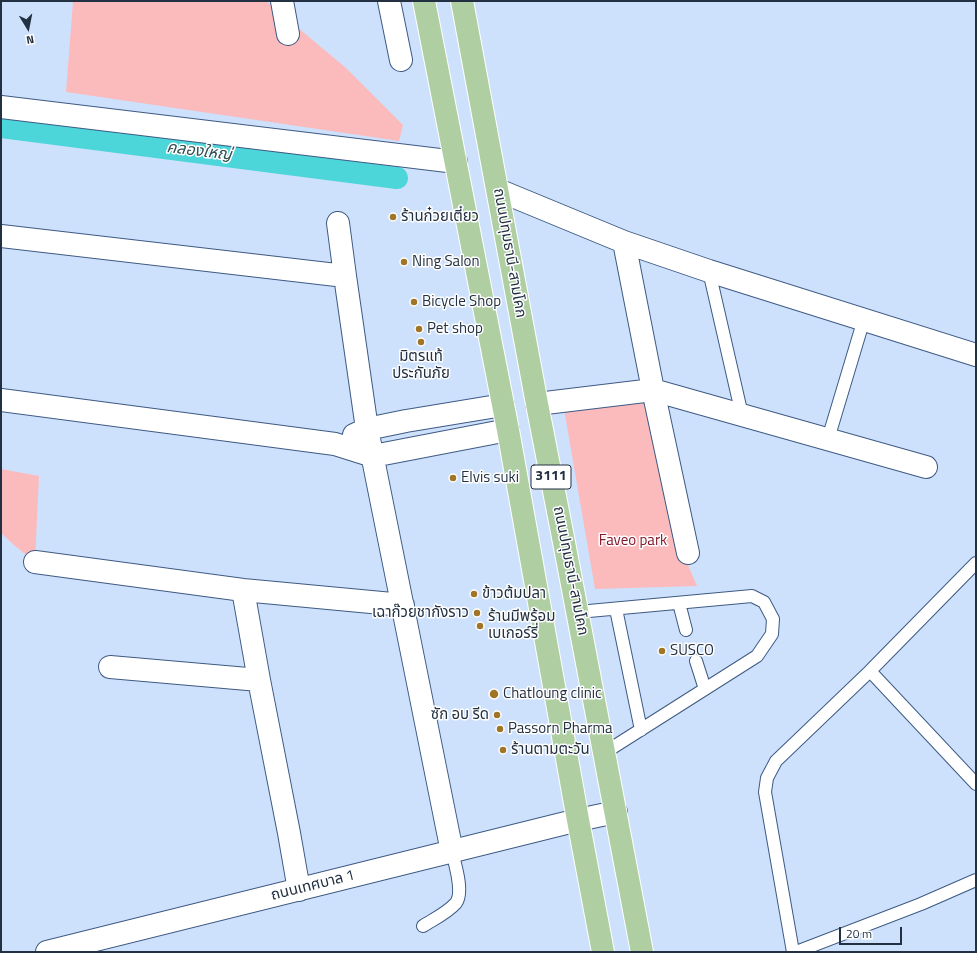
<!DOCTYPE html>
<meta charset="utf-8">
<style>
body{margin:0}
#map{position:relative;width:977px;height:953px;overflow:hidden;background:#cde1fd;font-family:"Titillium Web",sans-serif}
canvas{display:block}
.frame{position:absolute;inset:0;border:2px solid #233042;pointer-events:none}
.north{position:absolute;left:8px;top:8px;width:40px;height:40px;-webkit-text-stroke:3px #fff;paint-order:stroke;rotate:170deg;font-size:11px;font-weight:700;line-height:16px;text-align:center;color:#233042}
.north::after{content:'';display:block;margin:auto;width:14px;height:18px;background:#233042;clip-path:polygon(50% 0,100% 100%,50% 72%,0 100%)}
.scale{position:absolute;left:839px;top:927px;width:63px;height:18px;box-sizing:border-box;border:2px solid #233042;border-top:0;padding-left:5px;font-size:12px;line-height:14px;white-space:nowrap;color:#233042;-webkit-text-stroke:3px #fff;paint-order:stroke}
</style>
<div id="map">
<canvas width="977" height="953"></canvas>
<div class="frame"></div>
<div class="north">N</div>
<div class="scale">20 m</div>
</div>
<script>
const ctx = document.querySelector('canvas').getContext('2d');
ctx.lineJoin = 'round';
function fillPath(path, color) {
  ctx.fillStyle = color;
  ctx.fill(path, 'evenodd');
}
function trace(path, color, width, dash) {
  ctx.strokeStyle = color;
  ctx.lineWidth = width;
  ctx.lineCap = dash ? 'butt' : 'round';
  ctx.setLineDash(dash || []);
  ctx.stroke(path);
}
function write(font, color, halo, rows, align = 'center') {
  ctx.font = font + ' "Titillium Web","Noto Sans Thai",sans-serif';
  ctx.lineWidth = 3;
  ctx.setLineDash([]);
  ctx.textBaseline = 'middle';
  ctx.strokeStyle = halo;
  ctx.fillStyle = color;
  for (const [text, x, y, turn = 0] of rows) {
    ctx.save();
    ctx.translate(x, y);
    ctx.rotate((+turn || 0) * Math.PI / 180);
    ctx.textAlign = isNaN(turn) ? turn : align;
    if (halo) ctx.strokeText(text, 0, 0);
    ctx.fillText(text, 0, 0);
    ctx.restore();
  }
}
fillPath(new Path2D(`
 M 73,1 L 266,1 L 346,68 L 403,125 L 399,141 L 66,92 Z
 M 649,398 L 680,546 L 697,586 L 595,589 L 564,409 Z
 M 1,469 L 39,476 L 35,562 L 15,546 L 1,533 Z`), '#fbbbbc');
trace(new Path2D(`
 M 1,127 L 397,178`), '#4cd6d9', 22);
const service = new Path2D(`
 M 709,271 L 742,415
 M 828,439 L 864,319
 M 976,563 L 870,671 L 976,784
 M 679,603 L 686,630
 M 616,609 L 641,730
 M 578,612 L 752,596 L 764,602 L 773,619 L 772,634 L 757,656 L 604,753
 M 696,661 L 705,689
 M 423,926 C 434,919 447,913 456,903 C 464,892 455,864 452,852
 M 793,952 L 765,792 L 767,778 L 776,761 L 870,671
 M 796,952 L 921,904 L 976,880`);
const minor = new Path2D(`
 M 282,1 L 288,34
 M 389,1 L 401,60
 M 1,107 L 456,162
 M 498,190 L 624,242 L 709,271 L 976,355
 M 1,236 L 345,276 L 338,223
 M 624,242 L 653,390 L 688,553
 M 345,276 L 367,429 L 452,852
 M 1,400 L 335,444 L 373,456 L 508,430
 M 537,404 L 653,390 L 926,467
 M 354,435 L 367,429 L 406,421 L 503,405
 M 35,562 L 243,590 L 403,605
 M 243,590 L 259,680 L 289,833 L 299,890
 M 110,667 L 259,680
 M 47,952 L 578,820 L 616,812`);
const primary = new Path2D(`
 M 424,1 L 508,430 L 578,820 L 603,952
 M 462,1 L 537,404 L 562,532 L 642,952`);
trace(service, '#3e5a83', 14);
trace(minor, '#3e5a83', 24);
trace(primary, '#fff', 24);
trace(service, '#fff', 12);
trace(minor, '#fff', 22);
trace(primary, '#afcfa3', 22);
for (const [x, y, r, color] of [
 [393,217,4,"#a17526"],
 [404,262,4,"#a17526"],
 [414,302,4,"#a17526"],
 [419,329,4,"#a17526"],
 [421,342,4,"#a17526"],
 [453,478,4,"#a17526"],
 [474,594,4,"#a17526"],
 [477,613,4,"#a17526"],
 [480,626,4,"#a17526"],
 [662,651,4,"#a17526"],
 [494,694,5,"#a17526"],
 [497,715,4,"#a17526"],
 [500,729,4,"#a17526"],
 [503,750,4,"#a17526"]
]) {
  const dot = new Path2D();
  dot.arc(x, y, r, 0, 2 * Math.PI);
  ctx.fillStyle = color;
  ctx.fill(dot);
  trace(dot, '#fff', 1.5);
}
for (const [x, y, w] of [
 [551,477,40]
]) {
  const box = new Path2D();
  box.roundRect(x - w / 2, y - 12, w, 24, 3);
  ctx.fillStyle = '#fff';
  ctx.fill(box);
  trace(box, '#233042', 1);
}
write('bold 14px', '#233042', null, [
 ["3111",551,477]
]);
write('15px', '#233042', '#fff', [
 ["ร้านก๋วยเตี๋ยว",401,217],
 ["Ning Salon",412,262],
 ["Bicycle Shop",422,302],
 ["Pet shop",427,329],
 ["มิตรแท้",421,357,"center"],
 ["ประกันภัย",421,374,"center"],
 ["Elvis suki",461,478],
 ["ข้าวต้มปลา",482,594],
 ["เฉาก๊วยชากังราว",469,613,"right"],
 ["ร้านมีพร้อม",488,617],
 ["เบเกอร์รี่",488,634],
 ["SUSCO",670,651],
 ["Chatloung clinic",503,694],
 ["ซัก อบ รีด",489,715,"right"],
 ["Passorn Pharma",508,729],
 ["ร้านตามตะวัน",511,750]
], 'left');
write('15px', '#233042', '#fff', [
 ["ถนนปทุมธานี-สามโคก",509,253,80],
 ["ถนนปทุมธานี-สามโคก",570,571,79],
 ["ถนนเทศบาล 1",313,886,-14]
]);
write('15px', '#83182b', '#fff', [
 ["Faveo park",633,541]
]);
write('italic 16px', '#314e4f', '#fff', [
 ["คลองใหญ่",199,152,7]
]);
</script>
